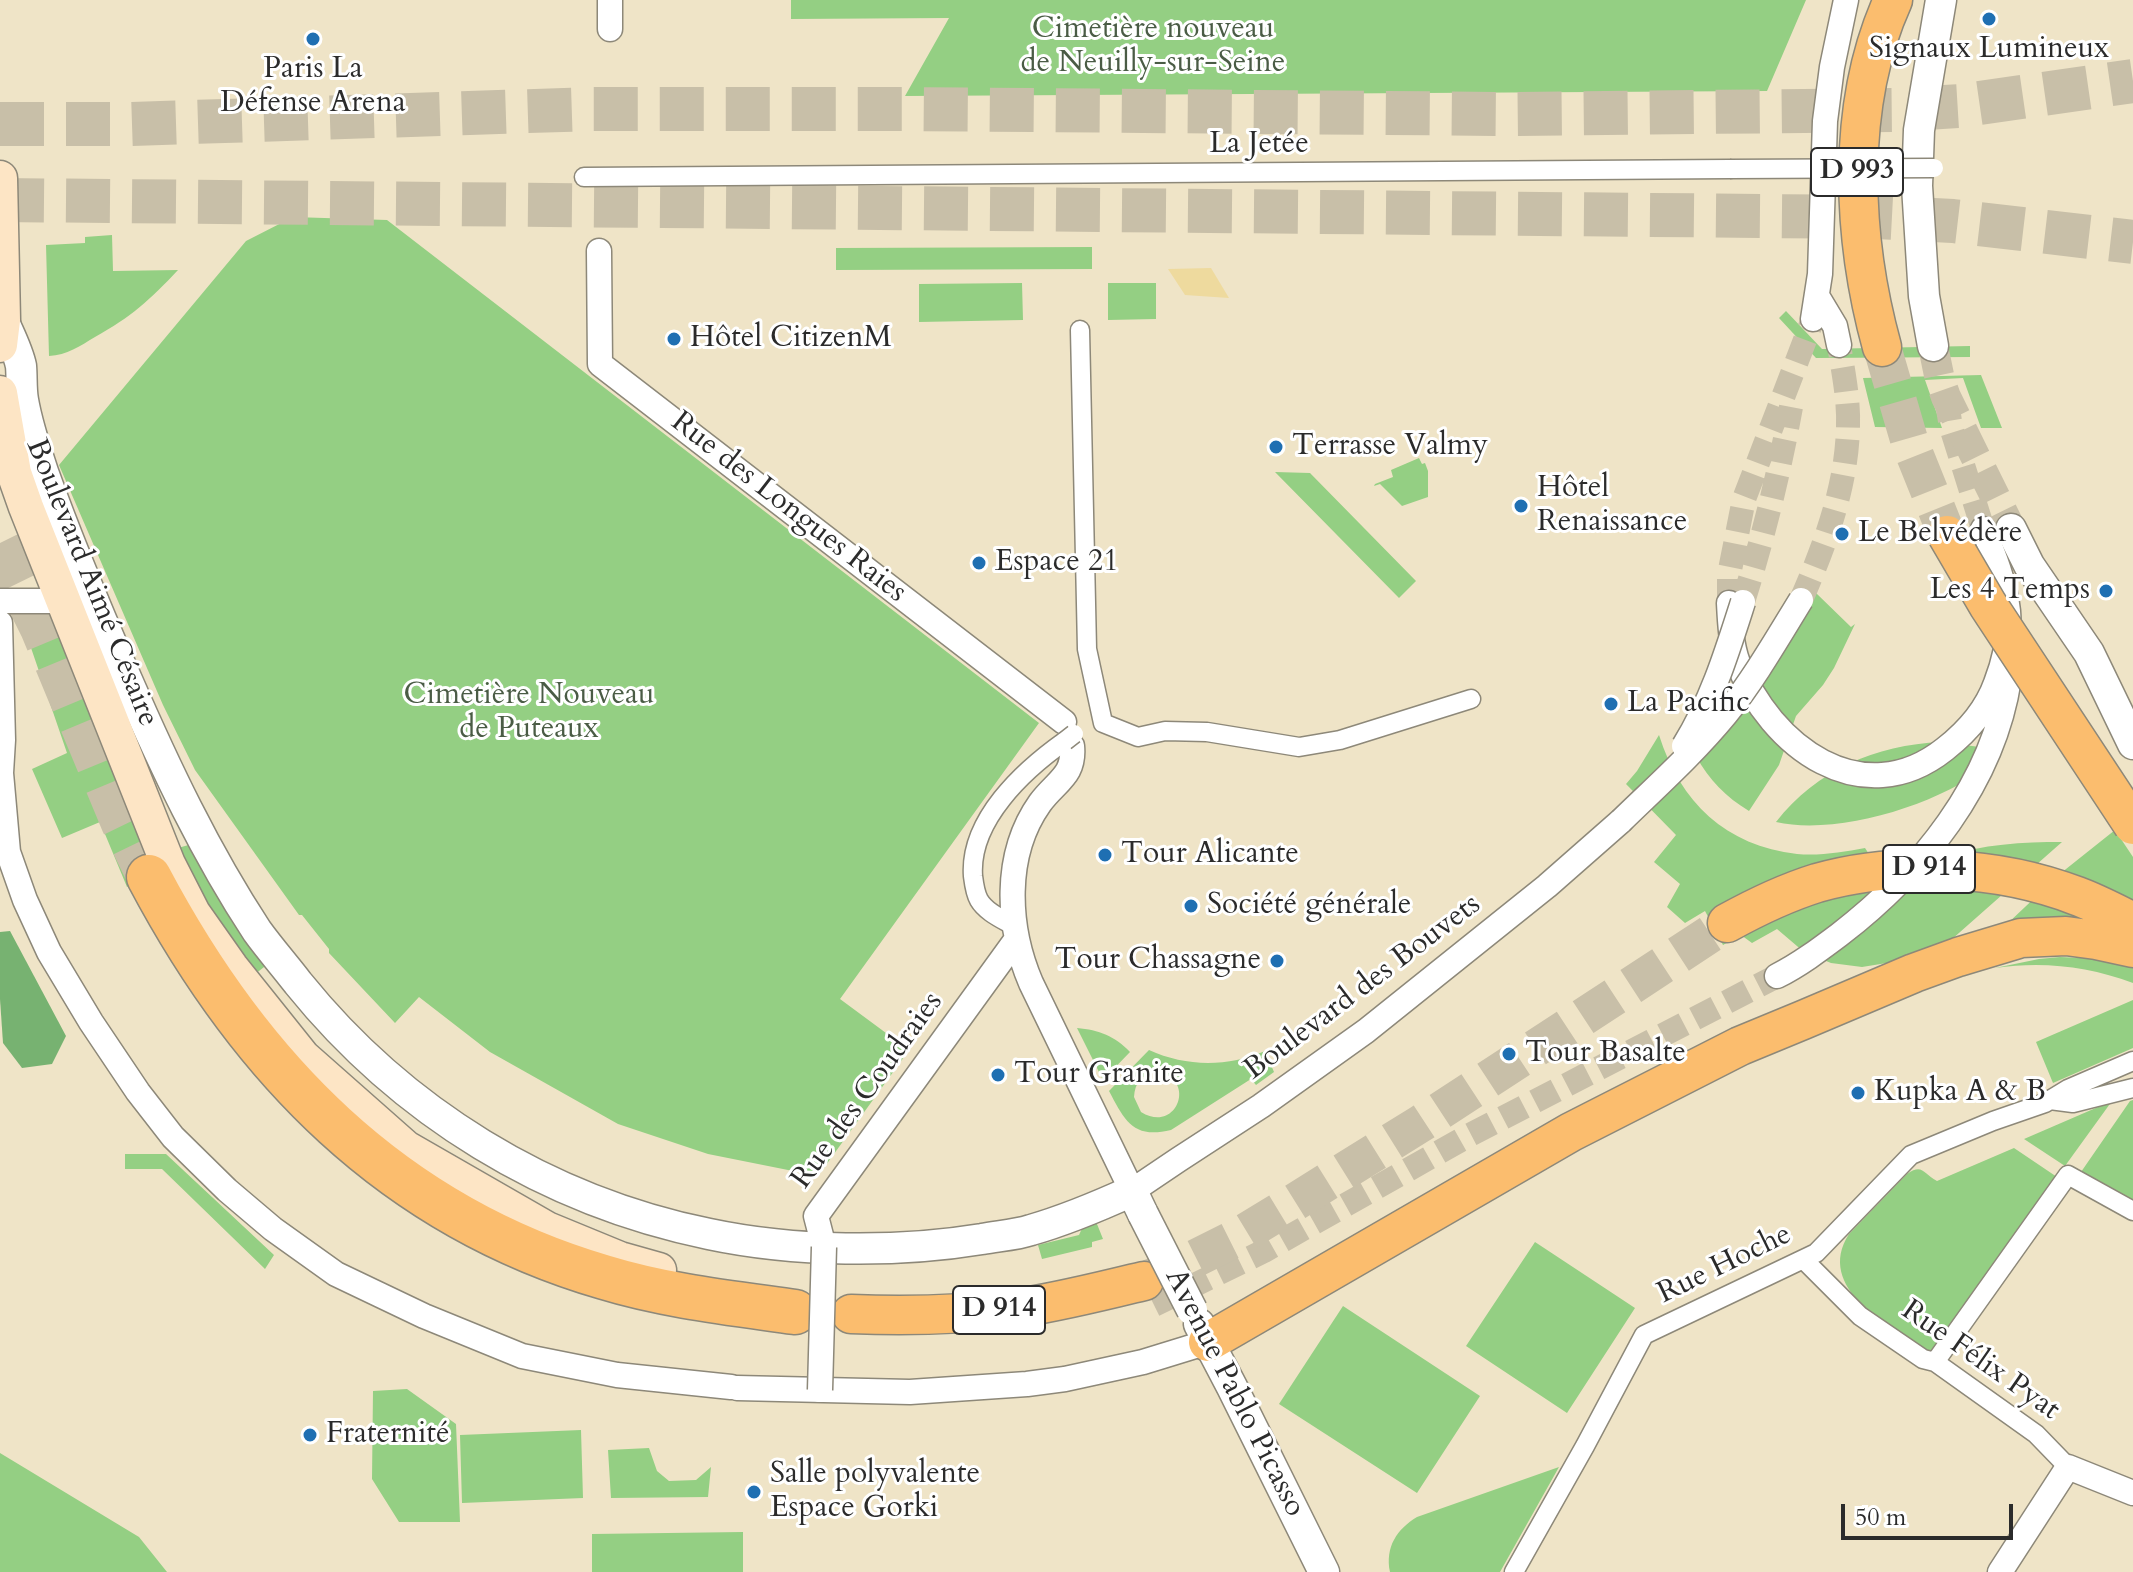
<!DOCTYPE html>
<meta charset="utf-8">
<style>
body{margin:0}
#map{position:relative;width:2133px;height:1572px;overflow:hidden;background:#efe4c7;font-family:Cardo,serif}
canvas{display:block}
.scale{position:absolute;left:1841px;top:1504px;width:172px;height:36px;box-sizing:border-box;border:4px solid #2b2b2b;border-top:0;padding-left:10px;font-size:24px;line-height:28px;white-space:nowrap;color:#2b2b2b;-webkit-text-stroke:6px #fff;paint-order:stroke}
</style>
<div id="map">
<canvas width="2133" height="1572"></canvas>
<div class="scale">50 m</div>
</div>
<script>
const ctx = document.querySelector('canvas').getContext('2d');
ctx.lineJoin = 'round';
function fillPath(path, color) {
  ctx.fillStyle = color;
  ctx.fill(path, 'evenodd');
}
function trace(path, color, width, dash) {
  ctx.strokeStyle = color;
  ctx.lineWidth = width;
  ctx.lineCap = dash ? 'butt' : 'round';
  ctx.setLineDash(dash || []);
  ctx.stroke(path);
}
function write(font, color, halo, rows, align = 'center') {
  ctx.font = font + ' Cardo,serif';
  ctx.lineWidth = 6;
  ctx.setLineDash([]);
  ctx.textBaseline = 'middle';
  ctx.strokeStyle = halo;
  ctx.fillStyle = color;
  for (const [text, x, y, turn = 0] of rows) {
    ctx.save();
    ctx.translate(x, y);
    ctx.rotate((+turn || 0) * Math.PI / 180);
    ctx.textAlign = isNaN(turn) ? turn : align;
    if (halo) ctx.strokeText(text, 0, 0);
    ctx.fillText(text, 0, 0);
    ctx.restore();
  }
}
fillPath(new Path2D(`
 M 791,0 L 1806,0 L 1767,91 L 905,96 L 949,18 L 791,19 Z
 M 293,217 L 387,220 L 1039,723 L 840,999 L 909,1050 L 818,1176 L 708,1154 L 618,1124 L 490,1052 L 419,997 L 395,1023 L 329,953 L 329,949 L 302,915 L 299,915 L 195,770 L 163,705 L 59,465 L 246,241 Z
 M 112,235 L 113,271 L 178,270 C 150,300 131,317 95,337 C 80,346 67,355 49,356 L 46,245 L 85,243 L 85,237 Z
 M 1092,247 L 1092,269 L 836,270 L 836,248 Z
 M 1022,283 L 1023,320 L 919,322 L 919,284 Z
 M 1108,283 L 1156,283 L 1156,319 L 1108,320 Z
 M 1786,311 L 1822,349 L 1970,346 L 1970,357 L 1816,358 L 1779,318 Z
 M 1981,375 L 2002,428 L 1981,428 L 1963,378 L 1925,380 L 1942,428 L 1875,427 L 1863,378 Z
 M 1419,458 L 1422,464 L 1425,463 L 1428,471 L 1428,497 L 1402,506 L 1380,484 L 1374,486 L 1375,484 L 1393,477 L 1391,470 Z
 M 1275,472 L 1310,473 L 1416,581 L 1399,598 Z
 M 1816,593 L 1851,627 L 1855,624 L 1834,668 L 1823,685 L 1796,716 L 1779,765 L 1749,811 C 1726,797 1709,780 1696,756 L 1741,704 L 1747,711 L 1767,693 L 1760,679 L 1802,621 Z
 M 58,633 L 159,872 L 127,887 L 100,822 L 62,838 L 32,769 L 67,753 L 29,642 Z
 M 1659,735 C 1680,802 1726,846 1797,854 C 1820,856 1843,852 1865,848 L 1888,883 C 1906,874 1925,863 1945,857 C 1982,844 2023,842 2062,842 L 1951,940 L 1893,962 L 1862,967 L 1831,963 L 1804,952 L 1777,929 L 1752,943 L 1741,935 L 1723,945 L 1705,911 L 1685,923 L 1667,907 L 1680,884 L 1654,862 L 1676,835 L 1626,784 L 1637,771 Z
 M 1941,742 L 2003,750 C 1998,755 1992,762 1986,767 C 1937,805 1837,836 1776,822 C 1817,770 1875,745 1941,742 Z
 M 2115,830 L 2133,857 L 2133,902 L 2091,882 L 2079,920 L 2007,924 L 2061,873 Z
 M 199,842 L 273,960 L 250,978 L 171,850 Z
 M 2060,957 L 2102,959 L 2133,968 L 2133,983 C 2088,966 2042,961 1995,968 L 2039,959 Z
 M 2133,1000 L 2133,1048 L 2053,1083 L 2036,1042 Z
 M 1077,1028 C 1099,1030 1115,1036 1130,1052 L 1103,1080 Z
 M 1149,1050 C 1186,1067 1228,1067 1265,1051 L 1274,1072 L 1256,1085 L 1251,1079 L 1171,1130 C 1133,1139 1125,1121 1109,1091 ZM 1155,1072 C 1198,1076 1178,1135 1141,1112 L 1134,1097 C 1135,1083 1141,1075 1155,1072 Z
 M 2133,1100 L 2133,1201 L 2081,1172 L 2130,1101 Z
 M 2112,1101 L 2065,1166 L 2024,1139 Z
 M 2014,1148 L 2057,1177 L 1934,1350 L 1926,1352 C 1890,1327 1814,1288 1849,1234 L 1907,1174 C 1923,1163 1923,1174 1937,1181 Z
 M 125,1154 L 166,1154 L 274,1255 L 265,1269 L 162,1169 L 125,1169 Z
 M 1095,1219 L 1103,1239 L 1092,1242 L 1092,1247 L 1042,1259 L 1038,1245 L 1079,1235 L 1085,1222 Z
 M 1535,1242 L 1635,1308 L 1567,1413 L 1466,1346 Z
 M 1343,1306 L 1480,1396 L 1417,1493 L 1279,1404 Z
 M 407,1389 L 456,1424 L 460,1522 L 399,1522 L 372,1479 L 373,1391 Z
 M 581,1430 L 583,1498 L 462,1503 L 460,1435 Z
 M 649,1448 L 657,1471 L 669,1481 L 696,1480 L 711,1467 L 708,1497 L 611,1498 L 608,1450 Z
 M 0,1453 L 139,1537 L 167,1572 L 0,1572 Z
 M 1559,1467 L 1500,1572 L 1390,1572 C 1385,1547 1397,1529 1417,1517 Z
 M 743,1532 L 743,1572 L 592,1572 L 592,1534 Z`), '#94cf83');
fillPath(new Path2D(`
 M 10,931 L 66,1036 L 52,1064 L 22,1068 L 3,1043 L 0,999 L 0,932 Z`), '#77b271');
fillPath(new Path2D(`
 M 1211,268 L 1229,298 L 1185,295 L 1168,269 Z`), '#eeda9e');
trace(new Path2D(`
 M 1946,397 L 1951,427 L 1983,529
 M 1801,600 C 1825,545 1847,486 1848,426 C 1849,399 1843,371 1839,345
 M 1743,602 C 1763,538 1779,474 1791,407
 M 1729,603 L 1729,575 L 1744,499 L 1813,319
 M 1154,1305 L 1264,1251 L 1466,1137 L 1777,976`), '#c8bfa8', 24, [24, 12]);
trace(new Path2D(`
 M 1933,346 L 1940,380 L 1946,397 L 2011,529`), '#c8bfa8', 30, [30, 15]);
trace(new Path2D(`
 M 1882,347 L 1910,443 L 1947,535
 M 1144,1281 L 1194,1259 L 1236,1238 L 1287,1207 L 1420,1124 L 1727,923`), '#c8bfa8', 38, [38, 19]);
trace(new Path2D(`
 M 0,124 L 131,124 L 593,109 L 905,109 L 1508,114 L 1893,110 L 1959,106 L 2133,81
 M 0,200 L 1877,217 L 1953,221 L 2133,242
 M 0,543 L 42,628 L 123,823 L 149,877`), '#c8bfa8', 44, [44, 22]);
const pedestrian = new Path2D(`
 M 584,177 L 1730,169
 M 1080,330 L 1087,649 L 1103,723 L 1138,737 L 1165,731 L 1207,732 L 1299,747 L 1340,740 L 1471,699
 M 1014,926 C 1002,919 986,912 979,900 C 975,893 974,884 973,876 C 969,820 1024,770 1065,741
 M 2050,1100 L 2073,1103 L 2133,1088
 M 1804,1260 L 1860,1316 L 1923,1359 L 1935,1362 L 2036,1434 L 2068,1467
 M 1935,1362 L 2068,1175 L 2133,1211
 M 1514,1572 L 1585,1446 L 1644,1335 L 1816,1253 L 1911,1155 L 1993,1121 L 2045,1103 L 2068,1089 L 2133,1061`);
const minor = new Path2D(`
 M 610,29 L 610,0
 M 599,251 L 600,364 L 1064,722
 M 1817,296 L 1835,326 L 1839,345
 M 1813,319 L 1820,274 L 1825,121 L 1832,67 L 1846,0
 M 0,601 L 78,601
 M 1729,603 C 1730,623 1731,644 1738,663 C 1770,746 1862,815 1945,749 C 1968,731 1986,711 1996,683 C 2005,660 2010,635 2008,611 C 2005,583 1994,555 1983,529
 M 0,623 L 3,740 L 1,773 L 8,852 L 25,900 L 49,952 L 91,1022 L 138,1092 L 173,1137 L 227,1190 L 273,1229 L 336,1274 L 424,1316 L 522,1356 L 617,1375 L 731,1387
 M 1072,746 C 1075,776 1056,781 1040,803 C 1003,855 1007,927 1031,983 L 1132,1191 L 1178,1160 L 1261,1106 L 1366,1031 L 1547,886 L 1621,821
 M 1777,976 C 1799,965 1819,950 1839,935 C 1921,872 1993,784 2009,679
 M 824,1247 L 816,1216 L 1016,940
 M 737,1388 L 910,1392 L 1027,1384 L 1065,1379 L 1143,1362 L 1208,1342
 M 2000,1572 L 2068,1467 L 2133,1493`);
const tertiary = new Path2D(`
 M 0,320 L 3,320 C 9,334 18,351 21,366 C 22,377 21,389 23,400 C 27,424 35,448 43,472 C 68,542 97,611 127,680 C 165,767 205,852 257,931 C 270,949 285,966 298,983 C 402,1112 547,1201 709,1234 C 794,1252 897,1253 982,1239 C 998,1236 1016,1235 1031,1230 C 1066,1220 1099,1206 1132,1191 L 1143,1214
 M 1933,346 L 1924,296 L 1917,186 L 1919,130 L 1941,0
 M 2011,529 L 2029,565 L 2089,653 L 2133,744
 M 1199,1324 L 1232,1387 L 1324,1572`);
const secondary = new Path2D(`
 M 0,178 L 3,320 L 0,345
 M 0,393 L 14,473 L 26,507 L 168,864 L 193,913 L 231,967 L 303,1057 L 406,1148 L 547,1229 L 620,1259 L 659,1270`);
const primary = new Path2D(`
 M 1882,347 C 1852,238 1845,106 1893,0
 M 1727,923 C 1756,907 1785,893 1817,883 C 1897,860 1999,866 2077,896 C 2096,903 2115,913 2133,922
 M 851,1314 C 905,1316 958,1315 1011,1309 C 1056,1303 1101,1291 1144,1281
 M 1208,1342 L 1571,1132 L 1740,1046 L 1803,1020 L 1914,973 L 1958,957 L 2021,938 L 2066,936 L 2096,940 L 2133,948`);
const motorway = new Path2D(`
 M 149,877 C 250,1068 392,1215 604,1277 C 666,1296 731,1303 795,1312`);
trace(pedestrian, '#8d8879', 21);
trace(minor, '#8d8879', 27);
trace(tertiary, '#8d8879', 33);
trace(secondary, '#8d8879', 37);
trace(primary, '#8d8879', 41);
trace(motorway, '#8d8879', 47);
trace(pedestrian, '#fff', 18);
trace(minor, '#fff', 24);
trace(tertiary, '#fff', 30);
trace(secondary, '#fde5c5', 34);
trace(primary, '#fbbd6e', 38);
trace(motorway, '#fbbd6e', 44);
const pedestrianBridge = new Path2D(`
 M 1730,169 L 1934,168
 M 1065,741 L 1074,734`);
const minorBridge = new Path2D(`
 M 1684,746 C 1712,701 1727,652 1743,602
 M 1621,821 C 1657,786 1694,753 1726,714 C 1754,679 1777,639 1801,600
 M 820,1390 L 824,1247`);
const tertiaryBridge = new Path2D(`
 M 1143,1214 L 1192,1310`);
const primaryBridge = new Path2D(`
 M 1947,535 L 1988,605 L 2133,825`);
trace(pedestrianBridge, '#8d8879', 21, []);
trace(minorBridge, '#8d8879', 27, []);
trace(tertiaryBridge, '#8d8879', 33, []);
trace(primaryBridge, '#8d8879', 41, []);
trace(pedestrianBridge, '#fff', 18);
trace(minorBridge, '#fff', 24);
trace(tertiaryBridge, '#fff', 30);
trace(primaryBridge, '#fbbd6e', 38);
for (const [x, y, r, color] of [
 [1989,19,8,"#1f6fb2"],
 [313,39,8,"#1f6fb2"],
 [674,339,8,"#1f6fb2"],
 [1276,447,8,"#1f6fb2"],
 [1521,506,8,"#1f6fb2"],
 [1842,534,8,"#1f6fb2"],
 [979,563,8,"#1f6fb2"],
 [2106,591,8,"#1f6fb2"],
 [1611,704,8,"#1f6fb2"],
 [1105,855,8,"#1f6fb2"],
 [1191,906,8,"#1f6fb2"],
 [1277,961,8,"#1f6fb2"],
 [1509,1054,8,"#1f6fb2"],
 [998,1075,8,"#1f6fb2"],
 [1858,1093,8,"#1f6fb2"],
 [310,1435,8,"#1f6fb2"],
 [754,1492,8,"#1f6fb2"]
]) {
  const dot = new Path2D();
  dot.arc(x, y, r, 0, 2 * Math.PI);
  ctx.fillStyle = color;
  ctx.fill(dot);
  trace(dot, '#fff', 3);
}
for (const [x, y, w] of [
 [1857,172,92],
 [1929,869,92],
 [999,1310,92]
]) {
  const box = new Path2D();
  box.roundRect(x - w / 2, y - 24, w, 48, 6);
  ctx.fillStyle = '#fff';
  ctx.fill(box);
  trace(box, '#2b2b2b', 2);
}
write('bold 28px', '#2b2b2b', null, [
 ["D 993",1857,172],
 ["D 914",1929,869],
 ["D 914",999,1310]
]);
write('30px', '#4a5c45', '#fff', [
 ["Cimetière nouveau",1153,30],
 ["de Neuilly-sur-Seine",1153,64],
 ["Cimetière Nouveau",529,696],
 ["de Puteaux",529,730]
]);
write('30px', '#2b2b2b', '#fff', [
 ["Signaux Lumineux",1989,50,"center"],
 ["Paris La",313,70,"center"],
 ["Défense Arena",313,104,"center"],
 ["Hôtel CitizenM",690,339],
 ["Terrasse Valmy",1292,447],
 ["Hôtel",1537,489],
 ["Renaissance",1537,523],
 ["Le Belvédère",1858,534],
 ["Espace 21",995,563],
 ["Les 4 Temps",2090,591,"right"],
 ["La Pacific",1627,704],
 ["Tour Alicante",1121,855],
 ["Société générale",1207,906],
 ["Tour Chassagne",1261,961,"right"],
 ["Tour Basalte",1525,1054],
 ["Tour Granite",1014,1075],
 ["Kupka A & B",1874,1093],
 ["Fraternité",326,1435],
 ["Salle polyvalente",770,1475],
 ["Espace Gorki",770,1509]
], 'left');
write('30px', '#2b2b2b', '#fff', [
 ["La Jetée",1259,145],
 ["Rue des Longues Raies",788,508,38],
 ["Boulevard Aimé Césaire",91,583,68],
 ["Boulevard des Bouvets",1363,988,-37],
 ["Rue des Coudraies",868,1091,-54],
 ["Rue Hoche",1725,1265,-26],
 ["Rue Félix Pyat",1980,1361,35],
 ["Avenue Pablo Picasso",1234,1393,63]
]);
</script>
